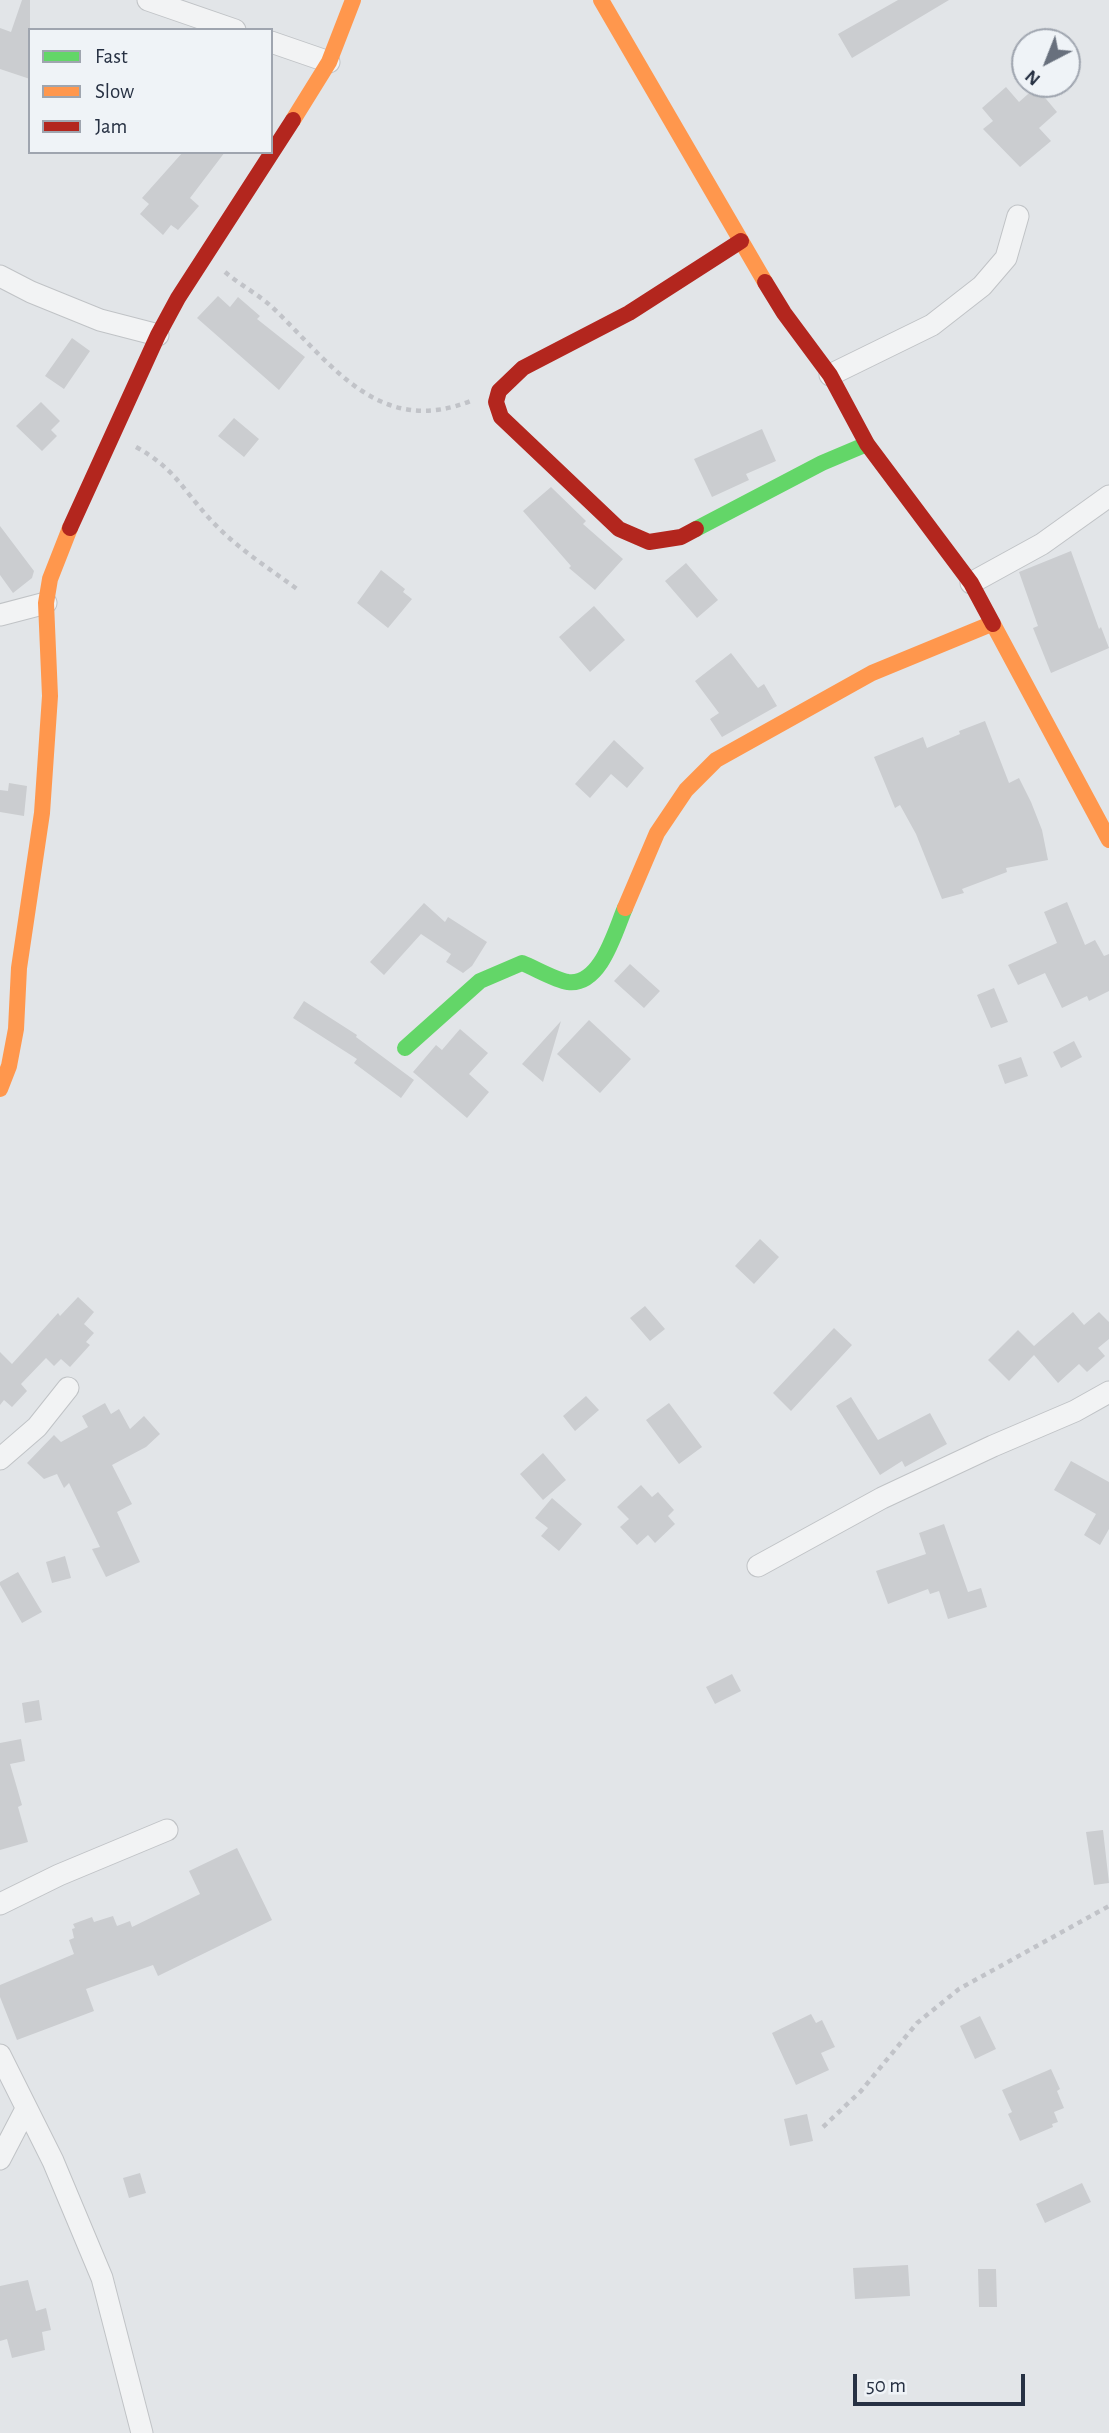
<!DOCTYPE html>
<style>
body{margin:0}
#map{position:relative;width:1109px;height:2433px;overflow:hidden;background:#e2e5e8;font-family:"Alegreya Sans",sans-serif}
canvas{display:block}
.legend{position:absolute;left:28px;top:28px;width:245px;height:126px;box-sizing:border-box;background:#eff3f7;border:2px solid #9fa5af;margin:0;padding:9px 12px;list-style:none;font-size:21px;color:#273143}
.legend li{display:flex;align-items:center;gap:14px;height:35px}
.legend b{width:35px;border:2px solid #9fa5af}
.north{position:absolute;left:1011px;top:28px;width:70px;height:70px;box-sizing:border-box;background:#eff3f7;border:2px solid #9fa5af;border-radius:50%;rotate:222deg;font-size:19px;font-weight:700;line-height:28px;text-align:center;color:#273143}
.north::after{content:'';display:block;margin:auto;width:24px;height:32px;background:#68707d;clip-path:polygon(50% 0,100% 100%,50% 72%,0 100%)}
.scale{position:absolute;left:853px;top:2374px;width:172px;height:32px;box-sizing:border-box;border:4px solid #273143;border-top:0;padding-left:9px;font-size:21px;line-height:24px;white-space:nowrap;color:#273143;-webkit-text-stroke:5px #eff3f7;paint-order:stroke}
</style>
<div id="map">
<canvas width="1109" height="2433"></canvas>
<ul class="legend">
<li><b style="height:9px;background:#63d668"></b>Fast</li>
<li><b style="height:9px;background:#ff974d"></b>Slow</li>
<li><b style="height:9px;background:#b3261e"></b>Jam</li>
</ul>
<div class="north">N</div>
<div class="scale">50 m</div>
</div>
<script>
const ctx = document.querySelector('canvas').getContext('2d');
ctx.lineJoin = 'round';
function fillPath(path, color) {
  ctx.fillStyle = color;
  ctx.fill(path, 'evenodd');
}
function trace(path, color, width, dash) {
  ctx.strokeStyle = color;
  ctx.lineWidth = width;
  ctx.lineCap = dash ? 'butt' : 'round';
  ctx.setLineDash(dash || []);
  ctx.stroke(path);
}
fillPath(new Path2D(`
 M 22,0 L 30,0 L 30,79 L 0,69 L 0,28 L 11,32 Z
 M 898,0 L 949,0 L 852,58 L 838,34 Z
 M 1006,87 L 1019,102 L 1036,87 L 1057,112 L 1039,128 L 1051,141 L 1020,167 L 983,129 L 993,121 L 982,108 Z
 M 183,152 L 225,152 L 190,198 L 199,206 L 178,230 L 171,225 L 163,235 L 140,214 L 149,204 L 142,198 Z
 M 218,296 L 230,307 L 238,297 L 260,316 L 257,319 L 305,357 L 279,390 L 197,318 Z
 M 72,338 L 90,351 L 64,389 L 45,376 Z
 M 41,402 L 60,421 L 51,430 L 57,436 L 42,451 L 16,426 Z
 M 234,418 L 259,439 L 244,457 L 218,436 Z
 M 762,429 L 776,461 L 746,474 L 749,480 L 712,497 L 694,459 Z
 M 551,487 L 586,521 L 583,524 L 623,559 L 595,590 L 569,568 L 571,566 L 523,511 Z
 M 0,526 L 34,571 L 32,578 L 13,593 L 0,575 Z
 M 1071,551 L 1099,629 L 1101,627 L 1109,648 L 1051,673 L 1033,628 L 1038,626 L 1019,572 Z
 M 686,563 L 718,600 L 697,618 L 665,581 Z
 M 381,570 L 405,589 L 403,592 L 412,599 L 388,628 L 357,603 Z
 M 594,606 L 625,640 L 590,672 L 559,637 Z
 M 731,653 L 758,688 L 764,684 L 777,706 L 722,737 L 710,719 L 719,713 L 695,681 Z
 M 985,721 L 1009,783 L 1019,778 L 1031,802 L 1042,830 L 1048,860 L 1006,868 L 1007,872 L 962,889 L 964,893 L 942,899 L 916,834 L 900,805 L 895,808 L 874,757 L 923,737 L 927,748 L 960,734 L 959,731 Z
 M 614,740 L 644,768 L 627,788 L 611,774 L 590,798 L 575,784 Z
 M 9,783 L 27,786 L 24,816 L 0,812 L 0,790 L 8,791 Z
 M 1067,902 L 1085,945 L 1095,940 L 1104,956 L 1109,954 L 1109,991 L 1089,1001 L 1087,996 L 1062,1008 L 1045,973 L 1018,985 L 1008,965 L 1057,943 L 1044,912 Z
 M 424,903 L 445,922 L 448,917 L 487,942 L 472,966 L 463,973 L 446,962 L 451,954 L 421,934 L 384,975 L 370,962 Z
 M 630,964 L 660,991 L 644,1008 L 614,981 Z
 M 994,988 L 1008,1022 L 991,1028 L 977,995 Z
 M 304,1001 L 357,1035 L 356,1037 L 414,1080 L 401,1098 L 354,1063 L 357,1059 L 293,1018 Z
 M 589,1020 L 631,1059 L 600,1093 L 557,1054 Z
 M 561,1021 L 543,1082 L 522,1064 Z
 M 460,1029 L 488,1053 L 469,1074 L 489,1092 L 467,1118 L 413,1072 L 436,1045 L 442,1050 Z
 M 1074,1041 L 1082,1057 L 1061,1068 L 1053,1052 Z
 M 1021,1057 L 1028,1076 L 1005,1084 L 998,1065 Z
 M 760,1239 L 779,1257 L 754,1284 L 735,1266 Z
 M 78,1297 L 94,1312 L 84,1324 L 94,1333 L 86,1342 L 90,1345 L 70,1367 L 61,1359 L 54,1366 L 46,1358 L 21,1384 L 27,1391 L 12,1407 L 4,1400 L 0,1405 L 0,1352 L 12,1364 L 58,1313 L 60,1316 Z
 M 645,1306 L 665,1329 L 650,1341 L 630,1318 Z
 M 1073,1312 L 1084,1325 L 1099,1312 L 1109,1322 L 1109,1339 L 1098,1348 L 1105,1356 L 1087,1372 L 1079,1364 L 1058,1383 L 1034,1355 L 1009,1381 L 988,1360 L 1018,1330 L 1034,1346 Z
 M 834,1328 L 852,1345 L 791,1411 L 773,1393 Z
 M 586,1396 L 599,1410 L 575,1431 L 563,1416 Z
 M 851,1397 L 878,1440 L 930,1413 L 947,1444 L 905,1467 L 902,1461 L 880,1475 L 836,1406 Z
 M 105,1403 L 111,1414 L 119,1409 L 130,1429 L 144,1416 L 160,1434 L 146,1447 L 112,1465 L 132,1504 L 117,1512 L 140,1562 L 106,1577 L 92,1549 L 100,1547 L 69,1483 L 64,1488 L 57,1474 L 44,1479 L 27,1463 L 54,1435 L 61,1442 L 88,1427 L 82,1416 Z
 M 669,1403 L 702,1447 L 679,1464 L 646,1420 Z
 M 543,1453 L 566,1480 L 543,1500 L 520,1474 Z
 M 1071,1461 L 1109,1482 L 1109,1529 L 1100,1545 L 1084,1535 L 1096,1514 L 1054,1490 Z
 M 641,1485 L 652,1497 L 658,1492 L 674,1510 L 668,1516 L 675,1524 L 655,1543 L 648,1535 L 637,1545 L 620,1527 L 629,1519 L 617,1507 Z
 M 552,1498 L 582,1524 L 559,1551 L 541,1536 L 548,1528 L 535,1518 Z
 M 944,1524 L 968,1592 L 981,1588 L 987,1607 L 948,1619 L 939,1591 L 930,1594 L 928,1589 L 888,1604 L 876,1571 L 926,1554 L 919,1533 Z
 M 65,1556 L 71,1578 L 52,1583 L 46,1562 Z
 M 18,1572 L 42,1612 L 22,1623 L 0,1585 L 0,1582 Z
 M 732,1674 L 741,1691 L 715,1704 L 706,1687 Z
 M 39,1700 L 42,1720 L 25,1723 L 22,1703 Z
 M 21,1739 L 25,1761 L 10,1764 L 22,1805 L 18,1807 L 28,1842 L 0,1850 L 0,1743 Z
 M 1103,1830 L 1109,1883 L 1094,1885 L 1086,1832 Z
 M 237,1848 L 272,1920 L 158,1976 L 153,1965 L 86,1989 L 94,2011 L 17,2040 L 0,1997 L 0,1985 L 74,1954 L 69,1940 L 74,1938 L 72,1929 L 75,1928 L 73,1924 L 92,1917 L 94,1922 L 113,1916 L 117,1926 L 130,1921 L 132,1927 L 200,1894 L 189,1871 Z
 M 811,2014 L 816,2023 L 822,2020 L 835,2047 L 821,2053 L 829,2070 L 796,2085 L 772,2033 Z
 M 980,2016 L 996,2049 L 975,2059 L 960,2026 Z
 M 1051,2069 L 1060,2089 L 1057,2091 L 1064,2108 L 1054,2112 L 1058,2122 L 1052,2124 L 1053,2127 L 1020,2141 L 1008,2114 L 1012,2112 L 1002,2090 Z
 M 807,2114 L 813,2141 L 790,2146 L 784,2119 Z
 M 140,2173 L 146,2193 L 129,2198 L 123,2178 Z
 M 1082,2183 L 1091,2202 L 1045,2223 L 1036,2204 Z
 M 908,2265 L 910,2296 L 855,2299 L 853,2268 Z
 M 978,2269 L 996,2269 L 997,2307 L 979,2307 Z
 M 28,2280 L 36,2311 L 46,2308 L 51,2330 L 42,2332 L 45,2350 L 12,2358 L 7,2339 L 0,2341 L 0,2286 Z`), '#cbcdd0');
const street = new Path2D(`
 M 148,0 L 235,30
 M 271,42 L 329,62
 M 0,276 L 31,292 L 100,320 L 158,335
 M 830,375 L 932,325 L 982,286 L 1006,258 L 1018,216
 M 971,583 L 1042,544 L 1109,496
 M 0,615 L 46,603
 M 0,1459 L 37,1427 L 68,1388
 M 758,1566 L 882,1498 L 993,1446 L 1075,1411 L 1109,1392
 M 0,1904 L 59,1875 L 167,1830
 M 0,2055 L 53,2161 L 102,2278 L 142,2433
 M 0,2159 L 26,2109`);
trace(street, '#c0c3c6', 23);
trace(new Path2D(`
 M 225,272 C 240,285 258,294 272,307 C 332,364 379,439 473,400
 M 136,447 C 174,468 181,487 209,518 C 234,546 267,567 297,589
 M 823,2127 L 861,2091 L 917,2023 L 959,1989 L 1109,1906`), '#c1c3c8', 4.5, [5, 5]);
trace(street, '#f2f3f4', 21);
trace(new Path2D(`
 M 696,529 L 822,463 L 867,444
 M 405,1048 L 480,981 L 522,963 C 535,968 555,980 568,982 C 601,986 615,931 625,908`), '#63d668', 16);
trace(new Path2D(`
 M 601,0 L 765,282
 M 293,120 L 329,62 L 353,0
 M 993,624 L 1109,840
 M 625,908 L 657,833 L 686,790 L 716,760 L 872,673 L 991,624
 M 0,1089 L 9,1066 L 16,1029 L 19,968 L 42,813 L 50,696 L 46,603 L 50,579 L 70,528`), '#ff974d', 16);
trace(new Path2D(`
 M 765,282 L 784,313 L 830,375 L 867,444 L 971,583 L 993,624
 M 70,528 L 158,335 L 178,298 L 293,120
 M 696,529 L 681,537 L 649,542 L 619,529 L 501,417 L 496,402 L 499,391 L 523,368 L 629,313 L 741,241`), '#b3261e', 16);
</script>
